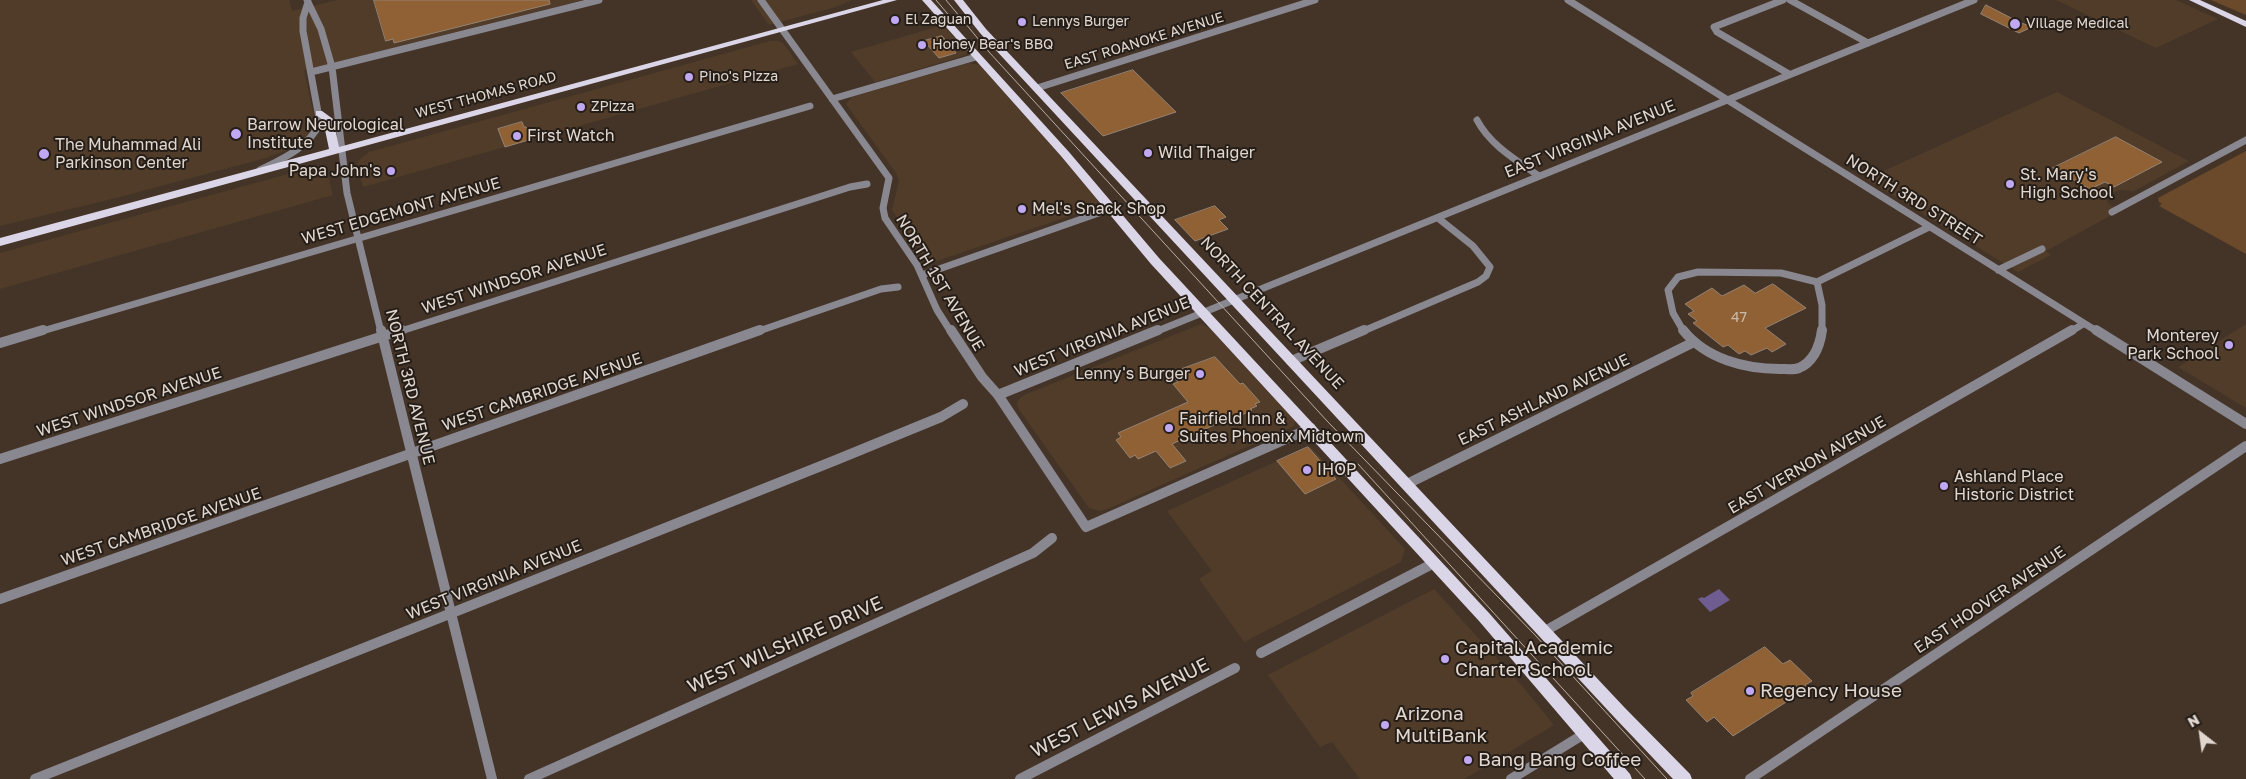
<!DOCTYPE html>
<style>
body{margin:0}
#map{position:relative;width:2246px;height:779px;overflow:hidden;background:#443427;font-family:"Golos Text",sans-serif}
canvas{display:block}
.north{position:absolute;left:2176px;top:709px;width:50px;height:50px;-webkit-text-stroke:4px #251e18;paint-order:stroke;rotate:330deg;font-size:14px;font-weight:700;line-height:20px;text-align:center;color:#e1d7cf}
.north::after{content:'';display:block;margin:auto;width:18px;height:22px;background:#e1d7cf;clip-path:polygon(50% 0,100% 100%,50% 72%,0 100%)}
</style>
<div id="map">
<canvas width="2246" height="779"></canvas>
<div class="north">N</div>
</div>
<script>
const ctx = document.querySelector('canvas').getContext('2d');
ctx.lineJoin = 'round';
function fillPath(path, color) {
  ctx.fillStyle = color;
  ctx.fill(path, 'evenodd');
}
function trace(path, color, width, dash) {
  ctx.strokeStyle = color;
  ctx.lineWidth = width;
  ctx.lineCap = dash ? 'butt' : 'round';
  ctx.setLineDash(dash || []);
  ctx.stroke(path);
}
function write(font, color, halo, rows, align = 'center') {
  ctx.font = font + ' "Golos Text",sans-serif';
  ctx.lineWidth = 4;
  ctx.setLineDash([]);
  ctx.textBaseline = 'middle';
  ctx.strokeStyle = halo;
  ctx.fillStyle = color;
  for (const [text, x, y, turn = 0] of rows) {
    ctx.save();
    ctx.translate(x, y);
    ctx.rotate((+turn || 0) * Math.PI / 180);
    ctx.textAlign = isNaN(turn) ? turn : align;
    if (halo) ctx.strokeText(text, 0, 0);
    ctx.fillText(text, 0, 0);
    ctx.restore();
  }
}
fillPath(new Path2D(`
 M 0,0 L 289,0 L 292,11 L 338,0 L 583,0 L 304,70 L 314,117 L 314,128 L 304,142 L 292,148 L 266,158 L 116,198 L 0,226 Z
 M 751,0 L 852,0 L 836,7 L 769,25 Z
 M 2056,0 L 2176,0 L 2218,19 L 2156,48 Z
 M 943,25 L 967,51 L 966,55 L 875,82 L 851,52 Z
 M 770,41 L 778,41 L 783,43 L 798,64 L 363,187 L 357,162 L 369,152 Z
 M 969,63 L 980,65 L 1069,163 L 1098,201 L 1096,207 L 931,263 L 927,261 L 892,210 L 899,181 L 896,173 L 846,104 L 852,97 Z
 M 2057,92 L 2189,161 L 2134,191 L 2121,190 L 2108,194 L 2106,197 L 2108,203 L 2119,211 L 2046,251 L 2051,255 L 2018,272 L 1866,179 Z
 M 317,166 L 326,168 L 333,195 L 0,289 L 0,253 Z
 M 1201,324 L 1212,329 L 1296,417 L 1294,426 L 1112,507 L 1101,511 L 1089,508 L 1018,408 L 1017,404 L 1019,399 L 1024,395 Z
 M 2246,324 L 2246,408 L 2178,367 Z
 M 1310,446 L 1405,549 L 1401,562 L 1244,642 L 1199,579 L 1212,571 L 1167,511 Z
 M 1434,589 L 1523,687 L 1554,725 L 1464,779 L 1360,779 L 1332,742 L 1320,747 L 1268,675 Z`), '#503c29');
fillPath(new Path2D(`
 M 2211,0 L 2246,0 L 2246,15 Z
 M 2246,151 L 2246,254 L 2159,206 L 2162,204 L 2159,202 L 2158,198 Z`), '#6b4a2b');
fillPath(new Path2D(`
 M 1719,589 L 1730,600 L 1710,612 L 1698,599 L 1702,597 L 1704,598 Z`), '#6f5d92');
const building = new Path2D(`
 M 374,0 L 549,0 L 550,4 L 394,43 L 393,39 L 386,41 Z
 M 1986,5 L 2019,22 L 2032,27 L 2019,33 L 1981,14 Z
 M 942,36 L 956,53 L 939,58 L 924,41 Z
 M 1133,70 L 1176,112 L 1103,136 L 1061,93 Z
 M 522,122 L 524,127 L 526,127 L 532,139 L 505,147 L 498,129 Z
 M 2116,137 L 2162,162 L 2114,187 L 2105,182 L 2090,189 L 2053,168 Z
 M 1215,206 L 1226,217 L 1219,220 L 1228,229 L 1195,241 L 1175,220 Z
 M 1773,284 L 1806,308 L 1765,328 L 1786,344 L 1772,352 L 1767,348 L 1751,355 L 1745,351 L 1739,354 L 1728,345 L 1723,347 L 1693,323 L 1697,321 L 1688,314 L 1694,311 L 1685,304 L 1712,288 L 1722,296 L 1744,285 L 1755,293 Z
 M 1215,357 L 1240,384 L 1243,383 L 1260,402 L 1255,404 L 1257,406 L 1250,409 L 1252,410 L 1225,423 L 1223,421 L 1172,444 L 1186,461 L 1170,468 L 1156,451 L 1138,459 L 1135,455 L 1130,458 L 1116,440 L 1121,437 L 1118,433 L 1188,402 L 1173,384 L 1178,382 L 1173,377 L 1184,372 L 1182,369 Z
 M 1308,447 L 1336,479 L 1305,494 L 1277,461 Z
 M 1765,647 L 1783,664 L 1790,660 L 1812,681 L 1805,685 L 1808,688 L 1733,736 L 1714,717 L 1707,722 L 1686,700 L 1693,696 L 1691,693 Z`);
fillPath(building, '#8f6135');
trace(building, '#948273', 1);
trace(new Path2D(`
 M 307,0 L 321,29 L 332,67 L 347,193 L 381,332
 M 761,0 L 889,178 L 883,208 L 885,218 L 917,265 L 937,310 L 951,332
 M 1568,0 L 2098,332
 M 1783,0 L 1714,27 L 1717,32 L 1789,74
 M 1790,0 L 1868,43
 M 311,72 L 599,0
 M 1037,88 L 1315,0
 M 832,99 L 976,57
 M 1477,120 C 1490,145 1516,160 1539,176
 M 260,170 C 284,158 308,148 320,123 L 303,31 L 303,18 L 308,2
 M 2112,212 L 2246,140
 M 1998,270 L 2042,249
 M 922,275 L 1110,209
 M 1817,282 L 1822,305 L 1822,332
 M 1817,282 L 1929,227
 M 39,332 L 810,106
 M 398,332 L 850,187 L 867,184
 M 756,332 L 881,289 L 898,287
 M 1155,332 L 1974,0
 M 1361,332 L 1478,282 L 1486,276 L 1490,267 L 1473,246 L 1438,218
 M 1684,332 L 1673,313 L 1668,290 L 1678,277 L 1698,272 L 1781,273 L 1817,282
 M 2070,332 L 2083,324`), '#898790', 7);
trace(new Path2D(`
 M 381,330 L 492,779
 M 951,330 L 982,377 L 998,395 L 1086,527 L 1311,428
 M 1683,330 C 1706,359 1745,369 1780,369 C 1786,369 1794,370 1799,368 C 1815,361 1820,345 1822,330
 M 2096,330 L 2246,424
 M 0,343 L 43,330
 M 1291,361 L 1364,330
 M 998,395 L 1158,330
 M 0,459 L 402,330
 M 1407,484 L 1694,342
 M 0,599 L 760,330
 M 1545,631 L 2072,330
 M 1261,653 L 1434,563
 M 35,779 L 836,460 L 941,417 L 963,404
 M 529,779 L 1033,553 L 1052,538
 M 1020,779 L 1235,668
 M 1511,779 L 1584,734
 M 1750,779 L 2246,446`), '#898790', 10);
fillPath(new Path2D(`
 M 883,0 L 897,0 L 0,246 L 0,238 L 329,149 L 323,120 L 316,115 L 316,111 L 322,111 L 333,119 L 339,147 Z
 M 922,0 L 931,0 L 1069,152 L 1159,258 L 1489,613 L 1630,774 L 1632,779 L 1614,779 L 1479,621 L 1151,264 L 1061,156 Z
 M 954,0 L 963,0 L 986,29 L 1625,708 L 1690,774 L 1692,779 L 1673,779 L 1615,718 L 980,33 Z
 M 2189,0 L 2200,0 L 2246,21 L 2246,27 Z`), '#dbd5e8');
trace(new Path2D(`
 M 936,0 L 952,19
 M 946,0 L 989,52 L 1328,422 L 1535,635 L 1667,779
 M 1358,464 L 1645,779`), '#b9aea5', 1);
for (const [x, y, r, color] of [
 [895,20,5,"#c1a8f3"],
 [1022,22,5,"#c1a8f3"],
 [2015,24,6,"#c1a8f3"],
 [922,45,5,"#c1a8f3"],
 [689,77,5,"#c1a8f3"],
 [581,107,5,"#c1a8f3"],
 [236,134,6,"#c1a8f3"],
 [517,136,5,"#c1a8f3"],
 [1148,153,5,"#c1a8f3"],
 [44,154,6,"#c1a8f3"],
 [391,171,5,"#c1a8f3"],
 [2010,184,5,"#c1a8f3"],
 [1022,209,5,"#c1a8f3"],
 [2229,345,5,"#c1a8f3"],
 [1200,374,5,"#c1a8f3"],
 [1169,428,5,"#c1a8f3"],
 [1307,470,5,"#c1a8f3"],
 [1944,486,5,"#c1a8f3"],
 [1445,659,5,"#c1a8f3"],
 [1750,691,5,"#c1a8f3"],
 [1385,725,5,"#c1a8f3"],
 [1468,760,5,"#c1a8f3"]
]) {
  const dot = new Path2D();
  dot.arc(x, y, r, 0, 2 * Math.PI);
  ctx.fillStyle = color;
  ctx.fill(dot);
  trace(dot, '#251e18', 2);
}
write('14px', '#e1d7cf', '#251e18', [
 ["El Zaguan",905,20],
 ["Lennys Burger",1032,22],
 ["Village Medical",2026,24],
 ["Honey Bear's BBQ",932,45],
 ["Pino's Pizza",699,77],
 ["ZPizza",591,107]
], 'left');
write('14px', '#e1d7cf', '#251e18', [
 ["EAST ROANOKE AVENUE",1144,41,-17],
 ["WEST THOMAS ROAD",486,95,-15]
]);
write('14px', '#ccbaa8', null, [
 ["47",1739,318]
]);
write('16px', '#e1d7cf', '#251e18', [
 ["Barrow Neurological",247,125],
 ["Institute",247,143],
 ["First Watch",527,136],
 ["The Muhammad Ali",55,145],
 ["Parkinson Center",55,163],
 ["Wild Thaiger",1158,153],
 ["Papa John's",381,171,"right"],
 ["St. Mary's",2020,175],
 ["High School",2020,193],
 ["Mel's Snack Shop",1032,209],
 ["Monterey",2219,336,"right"],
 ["Park School",2219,354,"right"],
 ["Lenny's Burger",1190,374,"right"],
 ["Fairfield Inn &",1179,419],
 ["Suites Phoenix Midtown",1179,437],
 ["IHOP",1317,470],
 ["Ashland Place",1954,477],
 ["Historic District",1954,495]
], 'left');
write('16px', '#e1d7cf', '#251e18', [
 ["EAST VIRGINIA AVENUE",1590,139,-22],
 ["NORTH 3RD STREET",1914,200,32],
 ["WEST EDGEMONT AVENUE",401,211,-16],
 ["WEST WINDSOR AVENUE",514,279,-18],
 ["NORTH 1ST AVENUE",940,283,59],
 ["NORTH CENTRAL AVENUE",1272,313,47],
 ["WEST VIRGINIA AVENUE",1102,337,-22],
 ["NORTH 3RD AVENUE",410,387,76],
 ["WEST CAMBRIDGE AVENUE",542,392,-19],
 ["EAST ASHLAND AVENUE",1544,400,-26],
 ["WEST WINDSOR AVENUE",129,402,-18],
 ["EAST VERNON AVENUE",1807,465,-30],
 ["WEST CAMBRIDGE AVENUE",161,527,-19],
 ["WEST VIRGINIA AVENUE",494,580,-22],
 ["EAST HOOVER AVENUE",1990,600,-34]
]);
write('19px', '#e1d7cf', '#251e18', [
 ["WEST WILSHIRE DRIVE",785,645,-24],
 ["WEST LEWIS AVENUE",1120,708,-27]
]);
write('19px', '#e1d7cf', '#251e18', [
 ["Capital Academic",1455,648],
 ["Charter School",1455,670],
 ["Regency House",1760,691],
 ["Arizona",1395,714],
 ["MultiBank",1395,736],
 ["Bang Bang Coffee",1478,760]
], 'left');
</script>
